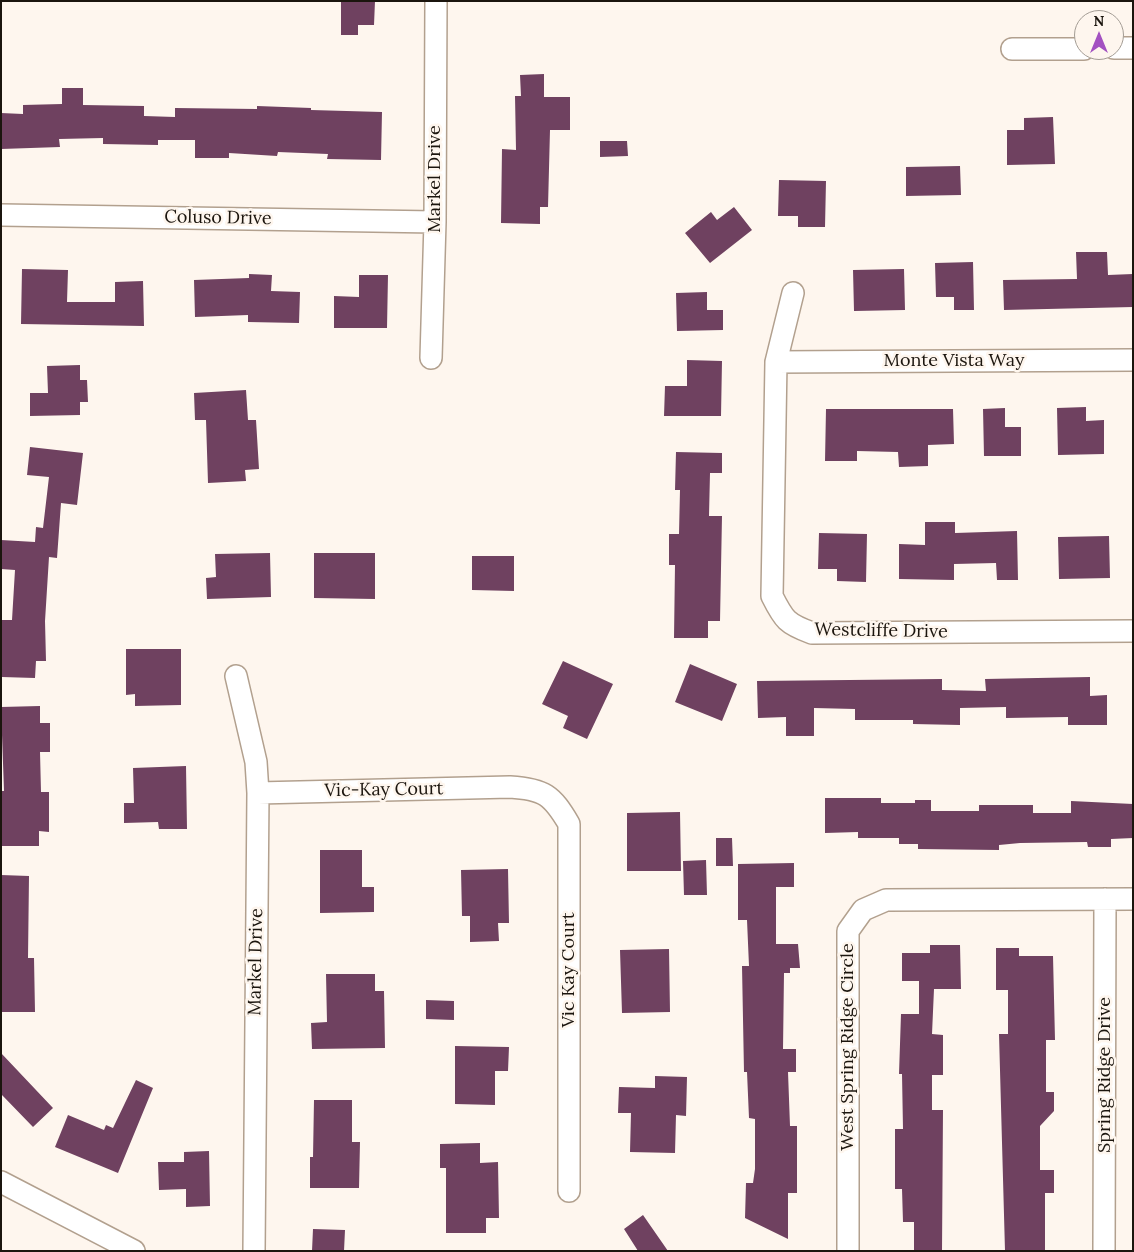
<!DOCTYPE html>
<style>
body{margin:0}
#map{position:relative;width:1134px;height:1252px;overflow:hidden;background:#fef6ee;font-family:Lora,serif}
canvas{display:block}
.frame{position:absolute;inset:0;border:2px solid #1b150e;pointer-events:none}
.north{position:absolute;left:1074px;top:10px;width:50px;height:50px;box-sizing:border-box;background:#fef6ee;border:1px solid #a39c94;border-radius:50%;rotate:0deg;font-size:14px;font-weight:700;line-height:20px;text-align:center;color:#1b150e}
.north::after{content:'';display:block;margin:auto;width:18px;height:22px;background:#a351c1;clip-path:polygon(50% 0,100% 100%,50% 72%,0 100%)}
</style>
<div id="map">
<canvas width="1134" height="1252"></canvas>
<div class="frame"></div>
<div class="north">N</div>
</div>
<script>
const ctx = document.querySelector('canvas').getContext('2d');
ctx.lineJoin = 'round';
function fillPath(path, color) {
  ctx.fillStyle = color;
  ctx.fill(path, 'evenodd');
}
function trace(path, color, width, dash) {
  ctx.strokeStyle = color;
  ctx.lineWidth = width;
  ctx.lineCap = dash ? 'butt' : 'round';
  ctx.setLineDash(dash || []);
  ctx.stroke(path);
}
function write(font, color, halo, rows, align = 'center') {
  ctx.font = font + ' Lora,serif';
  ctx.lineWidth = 5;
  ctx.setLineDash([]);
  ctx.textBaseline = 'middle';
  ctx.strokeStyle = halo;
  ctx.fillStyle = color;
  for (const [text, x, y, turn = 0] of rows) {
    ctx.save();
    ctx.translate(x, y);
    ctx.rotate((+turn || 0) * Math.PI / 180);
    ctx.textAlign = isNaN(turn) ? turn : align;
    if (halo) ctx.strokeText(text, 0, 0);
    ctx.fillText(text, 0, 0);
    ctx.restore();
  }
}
fillPath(new Path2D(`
 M 341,1 L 375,1 L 374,25 L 358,25 L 358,35 L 341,35 Z
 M 544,74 L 544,97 L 570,97 L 570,130 L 550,130 L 548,207 L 540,207 L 540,224 L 501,223 L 502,149 L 516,150 L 515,96 L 521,96 L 520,75 Z
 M 62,88 L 83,88 L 83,105 L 144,106 L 144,116 L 175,117 L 175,108 L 257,109 L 257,106 L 311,108 L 311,110 L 382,112 L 381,160 L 327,159 L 328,154 L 278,152 L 277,156 L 229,153 L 229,158 L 195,158 L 195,140 L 158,140 L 158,145 L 103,144 L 103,138 L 59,139 L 60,147 L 1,149 L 1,113 L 23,114 L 23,105 L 62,104 Z
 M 1053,117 L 1055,164 L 1007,165 L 1007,130 L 1024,130 L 1024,118 Z
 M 600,141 L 627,141 L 628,156 L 600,157 Z
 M 960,166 L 961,195 L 906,196 L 906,167 Z
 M 779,180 L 826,181 L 825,227 L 798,227 L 798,216 L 778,216 Z
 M 734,207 L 752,230 L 710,263 L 685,233 L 711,212 L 717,220 Z
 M 1076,252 L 1107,252 L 1108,275 L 1133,274 L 1133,307 L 1004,310 L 1003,280 L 1077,279 Z
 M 973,262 L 974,310 L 954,310 L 954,297 L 936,297 L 935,263 Z
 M 22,269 L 68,270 L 67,302 L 115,302 L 115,282 L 143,281 L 144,326 L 21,324 Z
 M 904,269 L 905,310 L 854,311 L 853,270 Z
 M 249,274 L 272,275 L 271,291 L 300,292 L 299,323 L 248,322 L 248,315 L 195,317 L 194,280 L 249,278 Z
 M 359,275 L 388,275 L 387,328 L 334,328 L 334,296 L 359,297 Z
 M 707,292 L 707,310 L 723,310 L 723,330 L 677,331 L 676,293 Z
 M 687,360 L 722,361 L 721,416 L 664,416 L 665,386 L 687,386 Z
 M 80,365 L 80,380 L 87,380 L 88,402 L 80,402 L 80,415 L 30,416 L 30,393 L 48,393 L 47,366 Z
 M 246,390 L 248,420 L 256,420 L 259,469 L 245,470 L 246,481 L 208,483 L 206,420 L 195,420 L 194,393 Z
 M 1086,407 L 1086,421 L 1104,420 L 1104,454 L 1058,455 L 1057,408 Z
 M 1005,408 L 1005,427 L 1021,427 L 1021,456 L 984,456 L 983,409 Z
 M 826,409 L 953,409 L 954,444 L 928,445 L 928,466 L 899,467 L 898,452 L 857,451 L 857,461 L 825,461 Z
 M 30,447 L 83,453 L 77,505 L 61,503 L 57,558 L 49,557 L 45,621 L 46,661 L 36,661 L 35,678 L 2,677 L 1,620 L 12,620 L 15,570 L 1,569 L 1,540 L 35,542 L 36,527 L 43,528 L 49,477 L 27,475 Z
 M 676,452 L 722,453 L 722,473 L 710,473 L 709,516 L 722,516 L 720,621 L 708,621 L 708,638 L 674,638 L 675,565 L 669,565 L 669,534 L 679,534 L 680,490 L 675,490 Z
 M 925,522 L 955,522 L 955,533 L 1017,531 L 1018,580 L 997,580 L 996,563 L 954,564 L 954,580 L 899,579 L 899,544 L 925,545 Z
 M 819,533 L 867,534 L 866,582 L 837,581 L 837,569 L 818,569 Z
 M 1109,536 L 1110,578 L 1059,579 L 1058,537 Z
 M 270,553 L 271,597 L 207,599 L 206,578 L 216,577 L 215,554 Z
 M 314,553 L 375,553 L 375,599 L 314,598 Z
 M 472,556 L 514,556 L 514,591 L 472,590 Z
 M 126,649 L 181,649 L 181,705 L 135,706 L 135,694 L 126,695 Z
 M 563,661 L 613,684 L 587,739 L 563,728 L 568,716 L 542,704 Z
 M 690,664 L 737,684 L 722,721 L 675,702 Z
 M 1090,677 L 1090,696 L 1107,695 L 1107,725 L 1068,725 L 1068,717 L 1006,718 L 1006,707 L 960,708 L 960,725 L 913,724 L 913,720 L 855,720 L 855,709 L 814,708 L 814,736 L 786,736 L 786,717 L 758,718 L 757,681 L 942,679 L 942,690 L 986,691 L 985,679 Z
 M 40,706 L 40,723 L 50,723 L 50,752 L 40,752 L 41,792 L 49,792 L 49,832 L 39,831 L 39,846 L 2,846 L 1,791 L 4,791 L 1,707 Z
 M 186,766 L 187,829 L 159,829 L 158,822 L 124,823 L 124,803 L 134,803 L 133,768 Z
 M 825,798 L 881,798 L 881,803 L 915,803 L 915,800 L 931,800 L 931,811 L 979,811 L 979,805 L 1033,805 L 1033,813 L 1071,813 L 1071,801 L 1133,804 L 1133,838 L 1111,839 L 1111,847 L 1088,847 L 1087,842 L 1020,843 L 999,845 L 999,850 L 918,849 L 918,844 L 899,844 L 899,838 L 858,838 L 858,832 L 825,833 Z
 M 680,812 L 681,871 L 627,871 L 627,813 Z
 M 716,838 L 732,838 L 733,866 L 716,866 Z
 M 320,850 L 362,850 L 362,887 L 374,887 L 374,912 L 320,913 Z
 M 706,860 L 707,895 L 684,895 L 683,861 Z
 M 794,863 L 794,887 L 776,887 L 776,944 L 798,944 L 800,968 L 790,968 L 790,973 L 784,973 L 783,1049 L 796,1049 L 796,1072 L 788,1072 L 790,1126 L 797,1126 L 797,1193 L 788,1193 L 788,1239 L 745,1218 L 746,1183 L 753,1183 L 755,1169 L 755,1119 L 749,1118 L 747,1072 L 744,1072 L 742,966 L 749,966 L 747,920 L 738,920 L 738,864 Z
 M 508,869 L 509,923 L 498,923 L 499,941 L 470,942 L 470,916 L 462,916 L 461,870 Z
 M 1,875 L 29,876 L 28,958 L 34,958 L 35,1012 L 1,1012 Z
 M 930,945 L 960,945 L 961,989 L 934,989 L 932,1034 L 943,1035 L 943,1075 L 932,1075 L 932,1110 L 943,1110 L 942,1251 L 914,1251 L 914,1222 L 903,1222 L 902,1189 L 895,1189 L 895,1129 L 903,1129 L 902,1074 L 899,1074 L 901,1014 L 919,1014 L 919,981 L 902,981 L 902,953 L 930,953 Z
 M 996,948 L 1019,948 L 1019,956 L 1053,956 L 1055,1040 L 1046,1040 L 1046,1092 L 1054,1092 L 1054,1111 L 1040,1126 L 1040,1170 L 1054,1170 L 1054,1193 L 1045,1193 L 1045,1251 L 1005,1251 L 999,1034 L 1008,1034 L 1008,990 L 996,990 Z
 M 669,949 L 670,1012 L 622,1013 L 620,950 Z
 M 326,974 L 375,974 L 375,991 L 384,991 L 385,1048 L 312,1049 L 311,1023 L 327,1022 Z
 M 426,1000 L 454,1001 L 454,1020 L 426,1019 Z
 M 455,1046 L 509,1047 L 508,1071 L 495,1071 L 495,1105 L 455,1104 Z
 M 1,1053 L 53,1108 L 33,1127 L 1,1094 Z
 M 655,1076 L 687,1077 L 686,1116 L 676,1115 L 675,1153 L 630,1152 L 631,1113 L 618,1113 L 619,1087 L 655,1088 Z
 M 136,1080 L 153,1088 L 118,1173 L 55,1147 L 68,1115 L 104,1130 L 106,1125 L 113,1128 Z
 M 314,1100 L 352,1100 L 352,1142 L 360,1142 L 359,1188 L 310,1188 L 310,1157 L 313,1157 Z
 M 480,1143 L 480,1163 L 498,1162 L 499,1218 L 486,1218 L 486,1233 L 446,1233 L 446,1168 L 440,1168 L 440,1144 Z
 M 209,1151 L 210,1206 L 186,1207 L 186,1189 L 159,1190 L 158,1162 L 184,1162 L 184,1152 Z
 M 643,1215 L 668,1251 L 638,1251 L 624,1229 Z
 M 313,1229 L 345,1230 L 344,1251 L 312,1251 Z`), '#6f4160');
const minor = new Path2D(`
 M 1114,48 L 1133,48
 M 1012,49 L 1084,49
 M 1,215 L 435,222
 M 793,293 L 776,362 L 772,596 C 784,620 787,624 812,633 L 1133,631
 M 431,358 L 435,222 L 436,1
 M 776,362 L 1133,360
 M 236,676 L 256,762 L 258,793 L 254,1251
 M 258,793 L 510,787 C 544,789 552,795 569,824 L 569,1191
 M 1,1182 L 134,1251
 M 848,1251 L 848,931 L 863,910 L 886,900 L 1133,899
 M 1104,1251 L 1105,899`);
trace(minor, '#b2a08e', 24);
trace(minor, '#fff', 21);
write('18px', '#1b150e', '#fef6ee', [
 ["Markel Drive",435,179,-90],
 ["Coluso Drive",218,218,1],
 ["Monte Vista Way",954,361],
 ["Westcliffe Drive",881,631,1],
 ["Vic-Kay Court",384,790,-1],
 ["Markel Drive",256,962,-89],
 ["Vic Kay Court",569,970,-90],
 ["West Spring Ridge Circle",848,1047,-90],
 ["Spring Ridge Drive",1105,1075,-90]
]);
</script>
